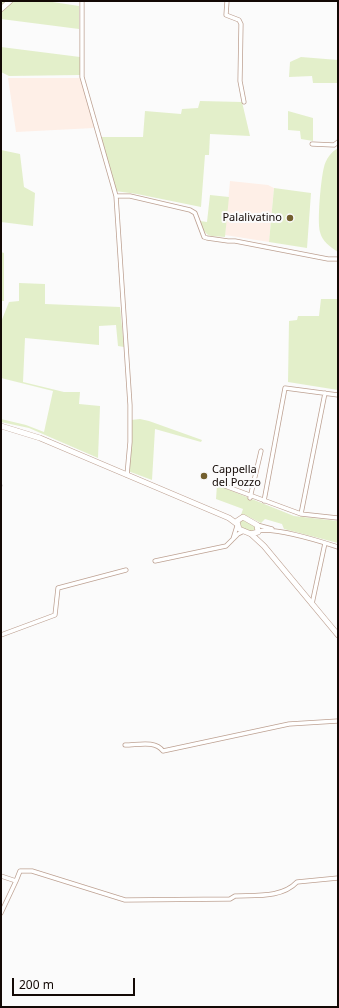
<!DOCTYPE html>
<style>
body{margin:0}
#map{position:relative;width:339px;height:1008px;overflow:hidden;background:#fbfbfb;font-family:"Noto Sans",sans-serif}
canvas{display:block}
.frame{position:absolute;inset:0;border:2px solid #130905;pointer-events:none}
.scale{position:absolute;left:12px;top:978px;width:123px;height:18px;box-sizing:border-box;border:2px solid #130905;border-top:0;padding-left:5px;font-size:12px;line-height:14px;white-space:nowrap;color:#130905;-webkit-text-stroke:3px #fbfbfb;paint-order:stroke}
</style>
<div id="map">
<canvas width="339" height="1008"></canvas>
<div class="frame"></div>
<div class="scale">200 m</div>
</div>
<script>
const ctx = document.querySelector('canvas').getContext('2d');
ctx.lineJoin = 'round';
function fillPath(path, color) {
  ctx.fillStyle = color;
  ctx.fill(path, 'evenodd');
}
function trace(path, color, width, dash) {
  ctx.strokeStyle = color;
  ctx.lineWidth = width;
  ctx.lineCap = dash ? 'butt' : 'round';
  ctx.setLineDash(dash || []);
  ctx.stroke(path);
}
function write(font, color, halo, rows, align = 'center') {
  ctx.font = font + ' "Noto Sans",sans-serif';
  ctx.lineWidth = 4;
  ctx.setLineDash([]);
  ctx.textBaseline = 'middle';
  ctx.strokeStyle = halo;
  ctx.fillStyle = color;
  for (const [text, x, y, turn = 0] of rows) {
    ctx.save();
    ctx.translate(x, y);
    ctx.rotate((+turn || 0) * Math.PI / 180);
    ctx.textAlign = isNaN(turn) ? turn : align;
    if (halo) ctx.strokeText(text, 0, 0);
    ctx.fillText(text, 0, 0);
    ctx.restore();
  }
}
fillPath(new Path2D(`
 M 8,78 L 81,78 L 94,128 L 16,132 Z
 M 230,181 L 268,185 L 274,188 L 269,242 L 225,235 Z`), '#feefe7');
fillPath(new Path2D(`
 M 1,1 L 46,1 L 79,6 L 79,29 L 1,19 Z
 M 1,47 L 80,57 L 80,75 L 9,76 L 1,72 Z
 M 301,57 L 338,60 L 338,83 L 313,83 L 312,76 L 289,77 L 290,62 Z
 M 200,101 L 242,102 L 250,136 L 210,134 L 209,155 L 205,155 L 201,207 L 137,194 L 115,191 L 100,137 L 143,137 L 145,111 L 181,114 L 182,109 L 198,108 Z
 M 288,111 L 313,118 L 313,141 L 301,139 L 300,131 L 288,130 Z
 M 338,148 L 338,252 C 330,247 322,241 320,232 C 317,221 321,178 324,167 C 326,159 331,152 338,148 Z
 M 1,150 L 20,154 L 24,187 L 35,193 L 33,226 L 1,222 Z
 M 274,188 L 311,193 L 307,248 L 269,242 Z
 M 210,195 L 229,197 L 225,237 C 208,236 206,238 200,221 L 207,222 Z
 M 1,252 L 4,253 L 4,301 L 1,301 Z
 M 19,283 L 45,284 L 45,304 L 120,307 L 124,347 L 118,346 L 116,325 L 99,326 L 99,345 L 25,338 L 23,382 L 64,392 L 80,392 L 79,404 L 100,406 L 98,458 L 29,428 L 1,422 L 1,419 L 26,425 L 44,432 L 53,391 L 1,378 L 1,322 L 9,302 L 19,301 Z
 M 321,299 L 338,299 L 338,390 L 288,382 L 289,321 L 297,320 L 298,316 L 319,316 Z
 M 140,419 L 149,421 L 202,440 L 201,442 L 155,429 L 152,480 L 128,471 L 132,442 L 131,420 Z
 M 217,485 L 294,516 L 338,521 L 338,543 L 284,529 L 282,524 L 265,519 L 261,523 L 247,516 L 241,515 L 243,509 L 216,499 Z
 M 240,520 L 245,520 L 256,526 L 256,530 L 253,532 L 240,527 Z`), '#e3efca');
const minor = new Path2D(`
 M 82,1 L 82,77 L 116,196 L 130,405 L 130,442 L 127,475
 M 227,1 L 226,15 L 239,20 L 241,24 L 240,81 L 244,102
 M 312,144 L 334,145 L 338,142
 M 116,196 L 130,196 L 190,210 L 195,213 L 204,237 L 207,238 L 228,241 L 235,241 L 328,259 L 338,259
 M 217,483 L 301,514 L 338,518
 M 250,498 L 261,451
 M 264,501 L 285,388 L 338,395
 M 301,514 L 325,393
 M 257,525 L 272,529
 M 258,531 C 276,527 319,541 338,547
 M 233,539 L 237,526
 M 155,561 L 226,546 L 238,534 L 244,531
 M 312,604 L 325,543
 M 1,635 L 55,615 L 58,588 L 126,570
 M 125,745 C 138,745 155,740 163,751 L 289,724 L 338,721
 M 1,876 L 16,881 L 20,871 L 32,871 L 125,900 L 230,899 L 235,896 C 256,895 282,898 297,882 L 338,878
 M 1,913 L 16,881`);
const secondary = new Path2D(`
 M 1,9 L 10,1
 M 1,426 L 40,438 L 229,518 L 237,524
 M 243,517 L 257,525 L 258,532 L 251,534 L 239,529 L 237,521 Z
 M 251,534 L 264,546 L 338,635`);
trace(minor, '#bda192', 5);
trace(secondary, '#bda192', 6);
trace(minor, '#fff', 3.5);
trace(secondary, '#fff', 5);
const rail = new Path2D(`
 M 1,485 L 1,486`);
trace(rail, '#8a8583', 2.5);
trace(rail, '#fbfbfb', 1, [3]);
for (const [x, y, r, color] of [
 [290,218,4,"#735f2e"],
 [204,476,4,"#735f2e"]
]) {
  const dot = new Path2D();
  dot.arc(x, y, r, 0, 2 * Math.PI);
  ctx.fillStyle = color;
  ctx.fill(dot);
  trace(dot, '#fbfbfb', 1.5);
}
write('11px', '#130905', '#fbfbfb', [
 ["Palalivatino",282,218],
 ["Cappella",212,470,"left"],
 ["del Pozzo",212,483,"left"]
], 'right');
</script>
